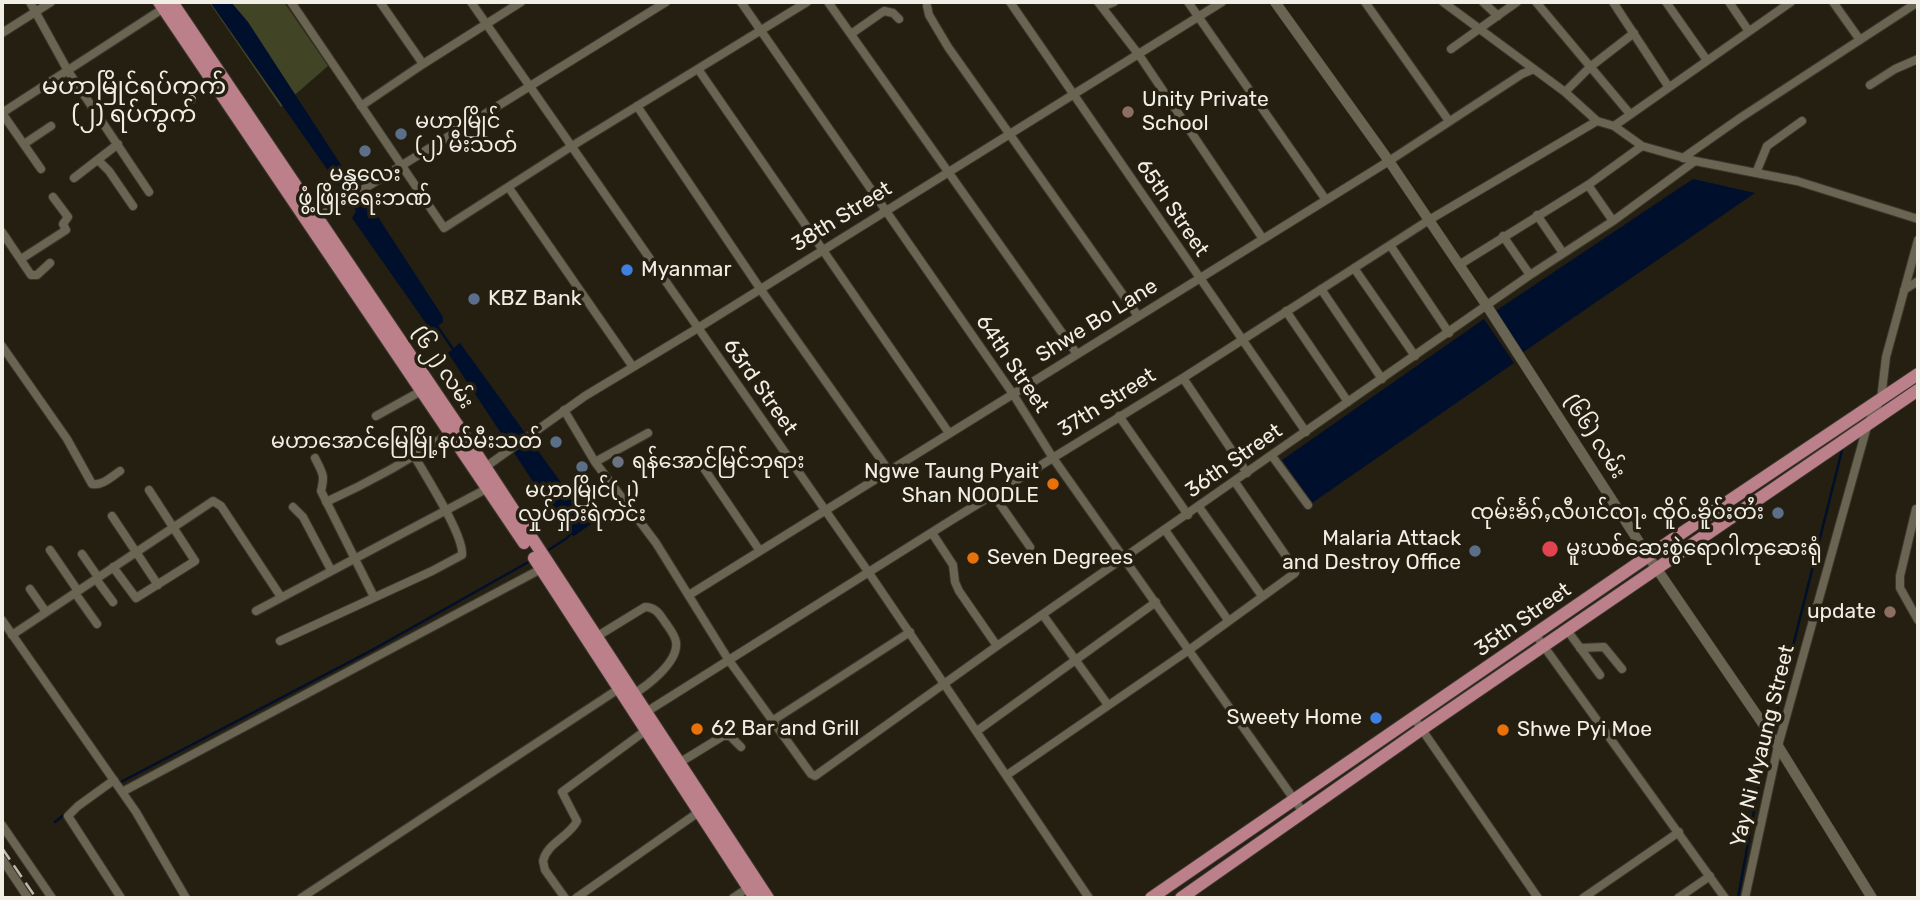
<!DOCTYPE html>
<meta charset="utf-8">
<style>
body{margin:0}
#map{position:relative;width:1920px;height:900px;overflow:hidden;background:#241f10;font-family:Rubik,sans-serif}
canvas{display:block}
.frame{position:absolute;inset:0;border:4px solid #f1eee5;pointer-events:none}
</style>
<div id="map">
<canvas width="1920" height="900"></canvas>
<div class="frame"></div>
</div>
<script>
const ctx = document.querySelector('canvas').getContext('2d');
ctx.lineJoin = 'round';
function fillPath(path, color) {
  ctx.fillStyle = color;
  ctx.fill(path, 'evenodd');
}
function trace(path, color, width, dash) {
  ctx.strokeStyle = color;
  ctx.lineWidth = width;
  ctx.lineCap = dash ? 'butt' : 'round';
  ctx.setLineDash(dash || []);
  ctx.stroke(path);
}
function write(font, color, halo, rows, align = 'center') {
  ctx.font = font + ' Rubik,"Noto Sans Myanmar",sans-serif';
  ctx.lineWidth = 7;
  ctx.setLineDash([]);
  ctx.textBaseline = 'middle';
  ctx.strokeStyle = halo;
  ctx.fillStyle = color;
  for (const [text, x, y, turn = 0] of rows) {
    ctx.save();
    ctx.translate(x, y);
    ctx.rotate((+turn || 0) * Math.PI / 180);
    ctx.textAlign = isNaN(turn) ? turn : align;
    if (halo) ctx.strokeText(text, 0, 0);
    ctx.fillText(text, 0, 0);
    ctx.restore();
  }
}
fillPath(new Path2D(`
 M 209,2 L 284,2 L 328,66 L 281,107 Z`), '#414425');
fillPath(new Path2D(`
 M 210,2 L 231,2 L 248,22 L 356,188 L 347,194 L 343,192 Z
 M 1693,179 L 1755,193 L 1522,353 L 1494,312 Z
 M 365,197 L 443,317 L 443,322 L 434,329 L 430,329 L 352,218 L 356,211 L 352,205 Z
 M 1484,319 L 1514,363 L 1312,503 L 1282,460 Z
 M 460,343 L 591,524 L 574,536 L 567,533 L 448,353 Z`), '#000f2b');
trace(new Path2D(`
 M 437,326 L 453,349
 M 547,551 L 567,538 L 572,532
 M 1774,722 L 1842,450
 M 119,783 L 374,649 L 532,560
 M 55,822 L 65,814
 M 1738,898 L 1764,756`), '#000f2b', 2.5);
const minor = new Path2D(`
 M 30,2 L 68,71 L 149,192
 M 291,2 L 444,228 L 572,146 L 807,2
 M 380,2 L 423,64
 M 471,2 L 869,573 L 1089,898
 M 741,2 L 1013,394 L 1053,458 L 1303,812
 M 828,2 L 1077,354
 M 1010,2 L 1306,432
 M 1098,2 L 1139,55 L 1263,239
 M 1188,2 L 1326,200
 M 1365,2 L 1449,121
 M 1443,2 L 1565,92 L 1597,121 L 1614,126 L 1642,146 L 1695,161 L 1797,181 L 1918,219
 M 1483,2 L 1498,16
 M 1536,2 L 1630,114
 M 1613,2 L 1668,86
 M 1666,2 L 1706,59
 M 1729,2 L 1748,30
 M 1833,2 L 1860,40
 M 927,6 L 929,15 L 948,47 L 1138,316
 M 1102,7 L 1114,2
 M 2,33 L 51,2
 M 851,34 L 884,11 L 893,13 L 899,19
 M 1451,49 L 1517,2
 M 698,69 L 949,433
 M 1870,85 L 1895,69 L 1918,59
 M 1565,92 L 1590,67 L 1634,33
 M 361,106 L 423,64 L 521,2
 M 637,106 L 761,290 L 889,471
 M 2,113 L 167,6
 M 2,113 L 41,169
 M 1614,126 L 1791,2
 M 24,144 L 51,126
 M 1683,158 L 1740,118 L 1918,2
 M 98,160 L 109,171 L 133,206
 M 1756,173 L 1767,146 L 1802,121
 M 74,178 L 118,144
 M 1588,185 L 1613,221
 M 509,188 L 633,367
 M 1537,215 L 1563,253
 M 315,219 L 666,2
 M 2,232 L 31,275 L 37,275 L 50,263
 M 1503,236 L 1530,275
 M 1390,245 L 1449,333
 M 21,259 L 66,230 L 63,224 L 68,217 L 53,197
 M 1459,265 L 1588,185 L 1642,146
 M 1354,268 L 1415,356
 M 1321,289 L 1382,379
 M 1904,290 L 1918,281
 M 1286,311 L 1348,402
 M 2,346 L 67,439 L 92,484 C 102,486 111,477 120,471
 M 1183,378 L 1247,473
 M 564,410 L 595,462 L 656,543 L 728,659 L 811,774 L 815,776 L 997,646 L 1530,275 L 1613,221 L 1695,161
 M 376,416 L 423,390
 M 1119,416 L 1188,515
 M 1272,456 L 1308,505
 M 315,458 C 323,474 325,475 321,491 L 374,597
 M 595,462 L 648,433
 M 701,464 L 760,551
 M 484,468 L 585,396 L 698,328 L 1222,2
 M 993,494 L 1030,547
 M 326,502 C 370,482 410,460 450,433
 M 293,507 L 303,517 L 331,570
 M 1199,507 L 1262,596
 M 1916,509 L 1900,576 L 1900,588 L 1918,620
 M 112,516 L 158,585
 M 1165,530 L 1228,620
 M 932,533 L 953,565 L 955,582 L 959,591 L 997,646
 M 50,550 L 78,591
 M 82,554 L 98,577
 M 113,567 L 136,598 L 195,561 L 149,490
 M 96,579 L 113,602
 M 30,589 L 46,612
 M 75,593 L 97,624
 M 689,595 L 1389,161 L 1522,74 L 1534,69
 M 256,611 L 490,487
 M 1043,615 L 1108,705
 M 2,620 L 136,812 L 186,898
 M 1567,630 L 1600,675
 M 1535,634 L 1725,898
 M 12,635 L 213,501 L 221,506 L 281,597
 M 596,637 L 645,607 C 656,607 660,615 665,622 C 669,628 675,635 676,642 C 679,662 647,686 632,695
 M 280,641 L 432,571 L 462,555 C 464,535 426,477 415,457
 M 1580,648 L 1604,647 L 1622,669
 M 643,714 L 950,521 L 1183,378 L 1429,220 L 1597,121
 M 1414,718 L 1538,898
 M 772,721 L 910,632
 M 977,731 L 1156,602
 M 679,763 L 723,736 L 730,736 L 741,747
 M 1007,775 L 1189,650 L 1295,573 L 1295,569 L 1235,482
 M 114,780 L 78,806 L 68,816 L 121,898
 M 122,792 L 541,569
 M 2,825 L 52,898
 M 2,859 L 28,898
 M 301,898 L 620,688
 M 565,898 L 545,870 L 543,861 C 547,843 569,837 577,821 L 562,792 L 649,728
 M 576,898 L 703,809
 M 733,898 L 751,886
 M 1583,898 L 1679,832
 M 1678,898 L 1710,876
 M 1745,898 L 1778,746 L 1868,423 L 1881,399 L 1886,357 L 1918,240`);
const tertiary = new Path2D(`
 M 1275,2 L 1389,161 L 1487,306 L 1648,556 L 1778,746 L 1872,898`);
const primary = new Path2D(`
 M 159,2 L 524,543
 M 172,2 L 467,439 L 768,898
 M 534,558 L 755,898
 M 1151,898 L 1708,515 L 1918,374
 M 1181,898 L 1422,729 L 1918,390`);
trace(minor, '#3b372e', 10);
trace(tertiary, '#3b372e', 11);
trace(primary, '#3b372e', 14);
trace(minor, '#6a6453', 8);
trace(tertiary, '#6a6453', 10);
trace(primary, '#bc808b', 12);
trace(new Path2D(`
 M 2,848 L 36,898`), '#bcb8ae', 2.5, [14, 7]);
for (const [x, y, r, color] of [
 [1128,112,7,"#8d6e63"],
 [401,134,7,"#5c6f8a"],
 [365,151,7,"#5c6f8a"],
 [627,270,7,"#3f7fe0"],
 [474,299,7,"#5c6f8a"],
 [556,442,7,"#5c6f8a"],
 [618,462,7,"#6b7280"],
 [582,467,7,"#5c6f8a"],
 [1053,484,7,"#e8710a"],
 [1778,513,7,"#5c6f8a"],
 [1550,549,9,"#e0444e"],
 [1475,551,7,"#5c6f8a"],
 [973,558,7,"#e8710a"],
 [1890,612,7,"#8d6e63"],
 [1376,718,7,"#3f7fe0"],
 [697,729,7,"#e8710a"],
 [1503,730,7,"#e8710a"]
]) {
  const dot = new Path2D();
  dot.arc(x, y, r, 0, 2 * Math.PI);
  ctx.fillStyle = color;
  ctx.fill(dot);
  trace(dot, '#241f10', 2.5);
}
write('21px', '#f1eee5', '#241f10', [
 ["Unity Private",1142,100],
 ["School",1142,124],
 ["မဟာမြိုင်",415,122],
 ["(၂) မီးသတ်",415,146],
 ["မန္တလေး",365,175,"center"],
 ["ဖွံ့ဖြိုးရေးဘဏ်",365,199,"center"],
 ["Myanmar",641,270],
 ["KBZ Bank",488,299],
 ["မဟာအောင်မြေမြို့နယ်မီးသတ်",542,442,"right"],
 ["ရန်အောင်မြင်ဘုရား",632,462],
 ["Ngwe Taung Pyait",1039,472,"right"],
 ["Shan NOODLE",1039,496,"right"],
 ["မဟာမြိုင်(၂)",582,491,"center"],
 ["လှုပ်ရှားရဲကင်း",582,515,"center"],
 ["ၸုမ်းၶႅၵ်ႇလီပၢင်ၸႃႉ ၸိူဝ်ႉၶိူဝ်းတႆး",1764,513,"right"],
 ["Malaria Attack",1461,539,"right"],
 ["and Destroy Office",1461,563,"right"],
 ["မူးယစ်ဆေးစွဲရောဂါကုဆေးရုံ",1566,549],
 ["Seven Degrees",987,558],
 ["update",1876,612,"right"],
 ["Sweety Home",1362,718,"right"],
 ["62 Bar and Grill",711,729],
 ["Shwe Pyi Moe",1517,730]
], 'left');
write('21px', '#f1eee5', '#241f10', [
 ["65th Street",1172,208,56],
 ["38th Street",842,217,-32],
 ["Shwe Bo Lane",1097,321,-32],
 ["64th Street",1012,364,56],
 ["(၆၂) လမ်း",442,368,56],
 ["63rd Street",760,387,55],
 ["37th Street",1107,403,-32],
 ["(၆၆) လမ်း",1594,437,57],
 ["36th Street",1234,461,-35],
 ["35th Street",1523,620,-35],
 ["Yay Ni Myaung Street",1763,746,-76]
]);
write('24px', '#f1eee5', '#241f10', [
 ["မဟာမြိုင်ရပ်ကွက်",134,87],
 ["(၂) ရပ်ကွက်",134,115]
]);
</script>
